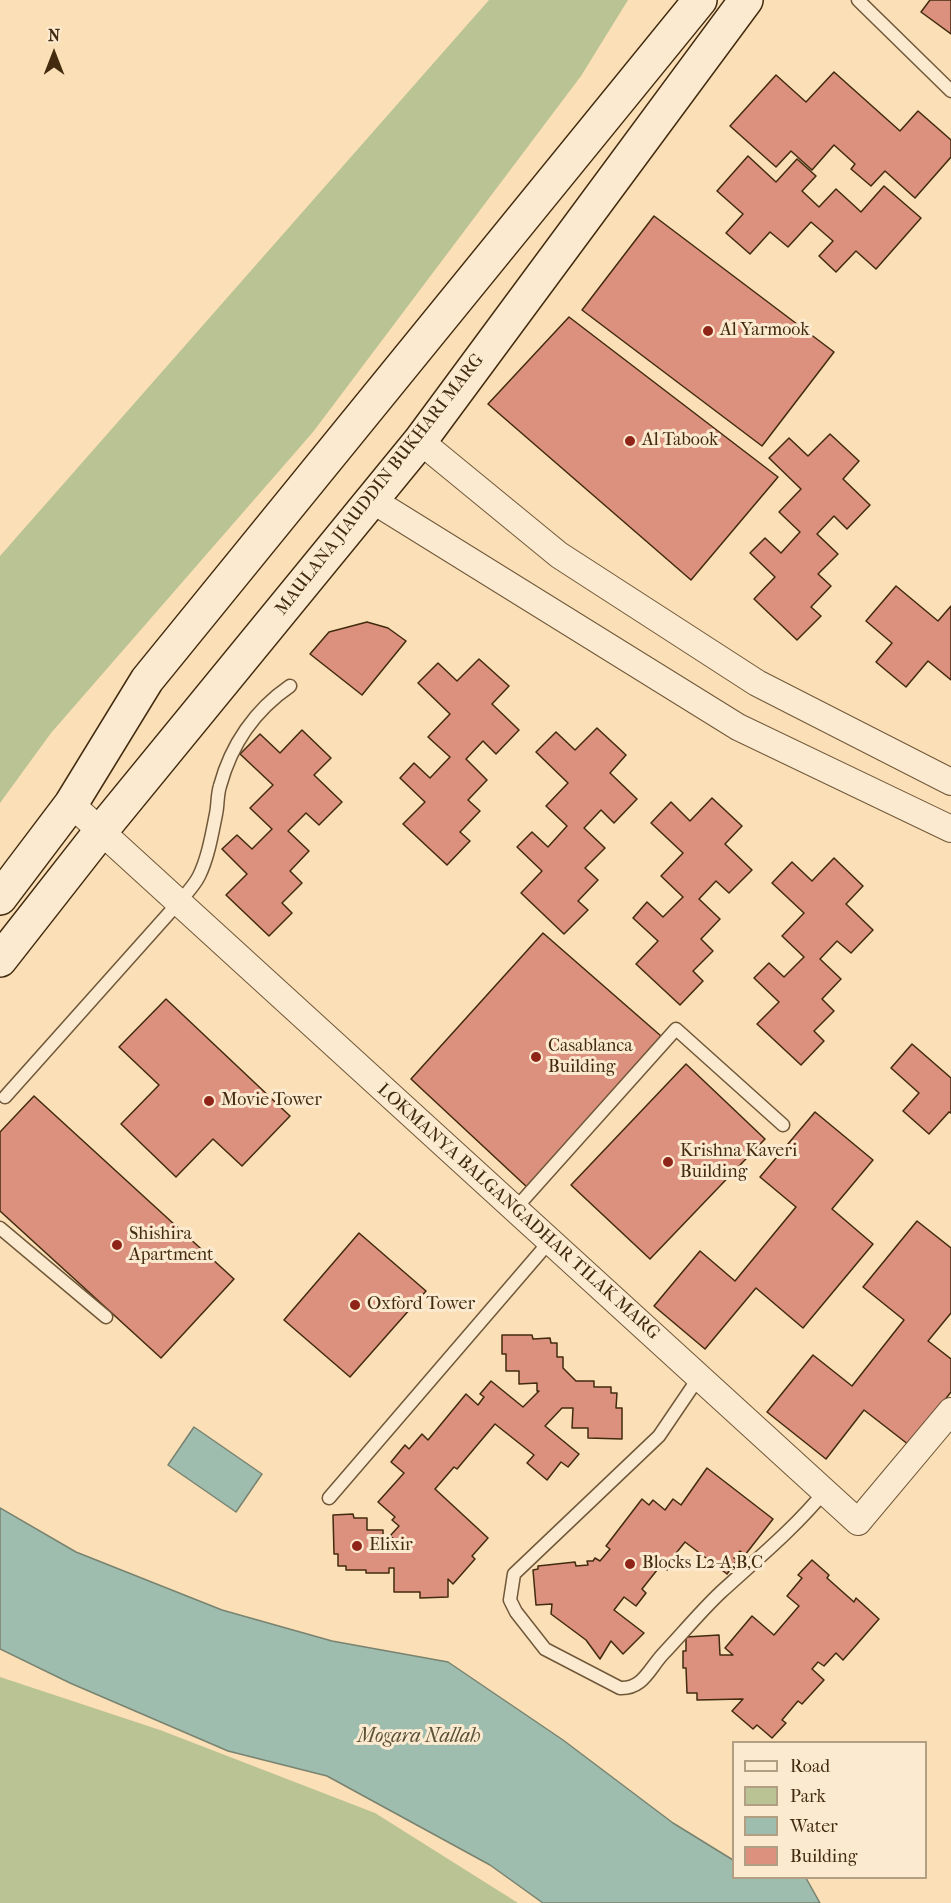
<!DOCTYPE html>
<style>
body{margin:0}
#map{position:relative;width:951px;height:1903px;overflow:hidden;background:#fadfb7;font-family:"IM FELL French Canon",serif}
canvas{display:block}
.legend{position:absolute;left:732px;top:1741px;width:195px;height:138px;box-sizing:border-box;background:#fcead0;border:2px solid #b29e83;margin:0;padding:8px 10px;list-style:none;font-size:18px;color:#422b0f}
.legend li{display:flex;align-items:center;gap:12px;height:30px}
.legend b{width:30px;border:2px solid #b29e83}
.north{position:absolute;left:24px;top:24px;width:60px;height:60px;-webkit-text-stroke:4px #fcead0;paint-order:stroke;rotate:0deg;font-size:16px;font-weight:700;line-height:24px;text-align:center;color:#422b0f}
.north::after{content:'';display:block;margin:auto;width:21px;height:27px;background:#422b0f;clip-path:polygon(50% 0,100% 100%,50% 72%,0 100%)}
</style>
<div id="map">
<canvas width="951" height="1903"></canvas>
<ul class="legend">
<li><b style="height:8px;background:#fcead0"></b>Road</li>
<li><b style="height:16px;background:#b9c393"></b>Park</li>
<li><b style="height:16px;background:#9ebdaf"></b>Water</li>
<li><b style="height:16px;background:#db917d"></b>Building</li>
</ul>
<div class="north">N</div>
</div>
<script>
const ctx = document.querySelector('canvas').getContext('2d');
ctx.lineJoin = 'round';
function fillPath(path, color) {
  ctx.fillStyle = color;
  ctx.fill(path, 'evenodd');
}
function trace(path, color, width, dash) {
  ctx.strokeStyle = color;
  ctx.lineWidth = width;
  ctx.lineCap = dash ? 'butt' : 'round';
  ctx.setLineDash(dash || []);
  ctx.stroke(path);
}
function write(font, color, halo, rows, align = 'center') {
  ctx.font = font + ' "IM FELL French Canon",serif';
  ctx.lineWidth = 6;
  ctx.setLineDash([]);
  ctx.textBaseline = 'middle';
  ctx.strokeStyle = halo;
  ctx.fillStyle = color;
  for (const [text, x, y, turn = 0] of rows) {
    ctx.save();
    ctx.translate(x, y);
    ctx.rotate((+turn || 0) * Math.PI / 180);
    ctx.textAlign = isNaN(turn) ? turn : align;
    if (halo) ctx.strokeText(text, 0, 0);
    ctx.fillText(text, 0, 0);
    ctx.restore();
  }
}
fillPath(new Path2D(`
 M 489,0 L 628,0 L 581,76 L 313,432 L 51,733 L 0,803 L 0,556 Z
 M 0,1677 L 160,1730 L 375,1813 L 518,1903 L 0,1903 Z`), '#b9c393');
const water = new Path2D(`
 M 194,1427 L 262,1474 L 236,1512 L 168,1465 Z
 M 0,1508 L 76,1552 L 222,1610 L 332,1641 L 448,1662 L 563,1740 L 673,1823 L 733,1860 L 734,1878 L 806,1878 L 820,1903 L 543,1903 L 490,1865 L 327,1776 L 228,1751 L 70,1683 L 0,1649 Z`);
fillPath(water, '#9ebdaf');
trace(water, '#79836f', 1.5);
const building = new Path2D(`
 M 930,0 L 951,0 L 951,34 L 921,12 Z
 M 834,72 L 900,131 L 918,111 L 951,140 L 951,157 L 915,198 L 885,171 L 871,186 L 851,169 L 855,164 L 834,145 L 812,170 L 791,151 L 776,167 L 730,126 L 776,75 L 806,102 Z
 M 748,156 L 776,182 L 797,159 L 816,176 L 802,191 L 819,207 L 836,189 L 861,212 L 884,186 L 921,218 L 876,269 L 856,251 L 836,272 L 819,256 L 833,241 L 811,222 L 788,247 L 770,232 L 750,254 L 726,233 L 743,214 L 717,191 Z
 M 654,216 L 834,352 L 762,446 L 582,310 Z
 M 569,317 L 778,477 L 691,580 L 488,404 Z
 M 830,434 L 859,461 L 843,479 L 870,505 L 847,529 L 834,516 L 817,534 L 838,554 L 818,574 L 831,586 L 811,607 L 821,616 L 797,640 L 754,599 L 775,577 L 750,553 L 765,538 L 781,553 L 800,532 L 779,512 L 801,489 L 769,458 L 789,438 L 808,456 Z
 M 896,586 L 938,621 L 951,606 L 951,680 L 928,661 L 906,687 L 876,662 L 892,643 L 866,621 Z
 M 367,622 L 388,628 L 406,641 L 362,695 L 310,654 L 329,632 Z
 M 479,659 L 509,686 L 492,704 L 519,730 L 496,754 L 483,741 L 466,759 L 487,780 L 468,800 L 480,811 L 460,832 L 470,841 L 447,865 L 403,824 L 425,802 L 400,778 L 414,763 L 430,778 L 450,757 L 428,737 L 450,714 L 418,683 L 438,663 L 457,681 Z
 M 597,728 L 626,755 L 610,773 L 637,799 L 614,823 L 601,810 L 584,828 L 605,848 L 585,868 L 598,880 L 578,901 L 588,910 L 564,934 L 521,893 L 542,871 L 517,847 L 532,832 L 548,847 L 567,826 L 546,806 L 568,783 L 536,752 L 556,732 L 575,750 Z
 M 302,730 L 331,758 L 314,775 L 342,802 L 319,825 L 306,813 L 288,831 L 309,851 L 290,871 L 302,883 L 282,903 L 292,913 L 269,936 L 226,895 L 247,874 L 222,849 L 237,835 L 252,849 L 272,829 L 250,808 L 273,785 L 240,754 L 260,734 L 280,753 Z
 M 712,798 L 742,826 L 725,844 L 752,870 L 729,893 L 716,881 L 699,899 L 720,919 L 701,939 L 713,951 L 693,971 L 703,981 L 680,1005 L 636,964 L 658,941 L 633,918 L 647,902 L 663,917 L 683,897 L 661,876 L 683,853 L 651,823 L 671,802 L 690,821 Z
 M 834,858 L 863,886 L 846,904 L 873,930 L 851,953 L 837,941 L 820,959 L 841,979 L 822,999 L 834,1011 L 814,1031 L 824,1041 L 801,1065 L 757,1024 L 779,1002 L 754,978 L 769,963 L 784,977 L 804,957 L 782,936 L 804,913 L 772,883 L 792,862 L 812,881 Z
 M 543,933 L 661,1036 L 528,1188 L 411,1079 Z
 M 166,999 L 290,1116 L 242,1166 L 213,1139 L 176,1177 L 121,1124 L 159,1085 L 119,1047 Z
 M 912,1044 L 951,1078 L 951,1113 L 949,1112 L 929,1134 L 903,1111 L 919,1093 L 891,1068 Z
 M 686,1064 L 765,1139 L 650,1259 L 571,1185 Z
 M 34,1096 L 234,1279 L 161,1358 L 0,1211 L 0,1132 Z
 M 815,1112 L 873,1160 L 832,1209 L 873,1244 L 803,1328 L 756,1288 L 705,1349 L 654,1306 L 700,1251 L 735,1281 L 796,1207 L 760,1177 Z
 M 917,1221 L 951,1248 L 951,1313 L 928,1341 L 951,1359 L 951,1392 L 909,1445 L 864,1410 L 826,1459 L 767,1412 L 813,1355 L 852,1386 L 904,1320 L 863,1287 Z
 M 359,1233 L 426,1291 L 350,1377 L 284,1320 Z
 M 502,1335 L 532,1335 L 533,1339 L 550,1338 L 551,1343 L 557,1343 L 557,1357 L 563,1357 L 563,1368 L 576,1381 L 594,1381 L 594,1387 L 611,1387 L 611,1393 L 617,1393 L 616,1408 L 622,1408 L 622,1439 L 588,1438 L 588,1428 L 572,1428 L 573,1408 L 562,1408 L 545,1426 L 579,1454 L 568,1467 L 561,1462 L 547,1480 L 527,1463 L 534,1455 L 495,1424 L 457,1469 L 454,1467 L 435,1489 L 488,1538 L 472,1556 L 475,1559 L 453,1584 L 448,1579 L 448,1597 L 420,1598 L 420,1592 L 394,1592 L 394,1568 L 389,1568 L 389,1573 L 366,1573 L 366,1570 L 346,1570 L 346,1566 L 338,1566 L 338,1554 L 334,1554 L 333,1515 L 353,1514 L 354,1518 L 367,1518 L 367,1530 L 383,1530 L 383,1539 L 394,1539 L 390,1536 L 399,1526 L 392,1520 L 395,1517 L 378,1502 L 404,1473 L 391,1462 L 405,1445 L 409,1449 L 422,1434 L 428,1440 L 466,1394 L 478,1405 L 484,1397 L 480,1394 L 491,1381 L 523,1407 L 539,1391 L 537,1391 L 537,1383 L 519,1384 L 519,1371 L 506,1371 L 506,1354 L 502,1354 Z
 M 707,1468 L 773,1519 L 745,1555 L 740,1551 L 734,1558 L 737,1560 L 727,1574 L 685,1542 L 673,1557 L 676,1559 L 667,1570 L 661,1565 L 642,1589 L 646,1593 L 636,1606 L 624,1597 L 614,1610 L 644,1633 L 623,1654 L 611,1641 L 600,1659 L 586,1640 L 551,1614 L 552,1604 L 536,1605 L 533,1570 L 538,1569 L 538,1566 L 575,1562 L 576,1566 L 588,1565 L 587,1561 L 593,1561 L 595,1558 L 600,1561 L 610,1549 L 606,1546 L 642,1499 L 649,1505 L 653,1500 L 665,1510 L 673,1499 L 681,1505 Z
 M 812,1560 L 829,1575 L 827,1578 L 854,1602 L 856,1598 L 879,1619 L 843,1660 L 836,1653 L 824,1666 L 818,1662 L 812,1669 L 824,1680 L 802,1704 L 798,1701 L 782,1720 L 786,1723 L 772,1738 L 757,1725 L 753,1729 L 732,1711 L 743,1699 L 697,1700 L 697,1693 L 687,1693 L 686,1668 L 683,1668 L 683,1651 L 686,1651 L 686,1637 L 719,1635 L 720,1655 L 733,1655 L 725,1648 L 752,1616 L 774,1635 L 799,1606 L 787,1596 L 802,1578 L 798,1575 Z`);
fillPath(building, '#db917d');
trace(building, '#422b0f', 1.5);
const lane = new Path2D(`
 M 858,0 L 951,91
 M 5,1097 L 179,902 C 186,894 194,886 199,876 C 208,858 212,834 216,814 C 218,805 217,795 220,786 C 231,745 255,710 290,686
 M 515,1209 L 676,1029 L 783,1125
 M 0,1228 L 106,1317
 M 699,1377 L 659,1436 L 514,1574 L 510,1600 L 516,1612 L 545,1649 L 620,1688 C 643,1689 649,1669 663,1654 C 682,1634 700,1612 720,1593 C 756,1560 794,1529 825,1491
 M 329,1498 L 550,1241`);
const street = new Path2D(`
 M 420,441 L 559,555 L 757,683 L 951,782
 M 372,500 L 738,727 L 951,829
 M 71,804 L 858,1522 L 951,1411`);
const secondary = new Path2D(`
 M 0,898 L 71,804 L 147,680 L 700,0
 M 0,960 L 101,831 L 420,441 L 746,0`);
trace(lane, '#705839', 15);
trace(street, '#705839', 28);
trace(secondary, '#422b0f', 36);
trace(lane, '#fcead0', 12);
trace(street, '#fcead0', 26);
trace(secondary, '#fcead0', 33);
for (const [x, y, r, color] of [
 [708,331,6,"#8f2418"],
 [630,441,6,"#8f2418"],
 [536,1057,6,"#8f2418"],
 [209,1101,6,"#8f2418"],
 [668,1162,6,"#8f2418"],
 [117,1245,6,"#8f2418"],
 [355,1305,6,"#8f2418"],
 [357,1546,6,"#8f2418"],
 [630,1564,6,"#8f2418"]
]) {
  const dot = new Path2D();
  dot.arc(x, y, r, 0, 2 * Math.PI);
  ctx.fillStyle = color;
  ctx.fill(dot);
  trace(dot, '#fcead0', 2);
}
write('18px', '#422b0f', '#fcead0', [
 ["Al Yarmook",720,331],
 ["Al Tabook",642,441],
 ["Casablanca",548,1047],
 ["Building",548,1068],
 ["Movie Tower",221,1101],
 ["Krishna Kaveri",680,1152],
 ["Building",680,1173],
 ["Shishira",129,1235],
 ["Apartment",129,1256],
 ["Oxford Tower",367,1305],
 ["Elixir",369,1546],
 ["Blocks L2-A,B,C",642,1564]
], 'left');
write('18px', '#422b0f', '#fcead0', [
 ["MAULANA JIAUDDIN BUKHARI MARG",380,485,-52],
 ["LOKMANYA BALGANGADHAR TILAK MARG",518,1212,42]
]);
write('italic 20px', '#595037', '#fcead0', [
 ["Mogara Nallah",419,1737]
]);
</script>
